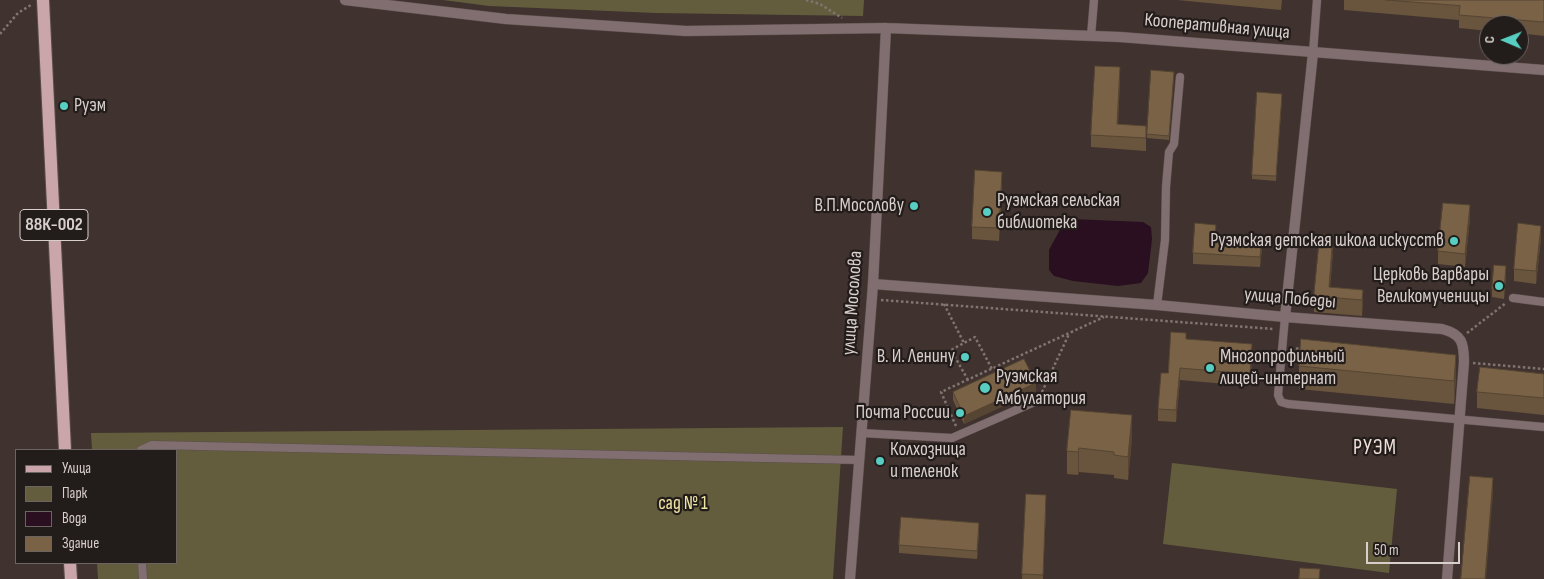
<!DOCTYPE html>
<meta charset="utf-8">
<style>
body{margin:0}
#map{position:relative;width:1544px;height:579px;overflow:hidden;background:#40322e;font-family:"Sofia Sans Condensed",sans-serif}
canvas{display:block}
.legend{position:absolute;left:15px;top:449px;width:162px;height:115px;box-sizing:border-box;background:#221c1a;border:1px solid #6b6461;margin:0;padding:6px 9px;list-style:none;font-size:15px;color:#d8cfcc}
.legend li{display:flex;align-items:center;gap:10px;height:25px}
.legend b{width:25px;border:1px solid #6b6461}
.north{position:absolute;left:1479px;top:15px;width:50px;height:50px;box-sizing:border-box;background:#221c1a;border:1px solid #6b6461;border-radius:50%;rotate:271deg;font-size:14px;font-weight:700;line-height:20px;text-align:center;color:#d8cfcc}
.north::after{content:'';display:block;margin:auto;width:18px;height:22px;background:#57cec1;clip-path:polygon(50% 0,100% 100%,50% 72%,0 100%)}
.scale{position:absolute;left:1366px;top:542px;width:94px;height:22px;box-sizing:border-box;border:2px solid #d8cfcc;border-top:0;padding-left:6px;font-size:15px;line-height:18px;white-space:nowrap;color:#d8cfcc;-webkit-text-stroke:4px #221c1a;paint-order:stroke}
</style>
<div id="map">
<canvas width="1544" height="579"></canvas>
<ul class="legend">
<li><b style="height:6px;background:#caa5a9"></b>Улица</li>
<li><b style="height:14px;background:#635d3e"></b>Парк</li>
<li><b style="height:14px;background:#290f20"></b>Вода</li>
<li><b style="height:14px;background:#7a6247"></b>Здание</li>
</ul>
<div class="north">С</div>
<div class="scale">50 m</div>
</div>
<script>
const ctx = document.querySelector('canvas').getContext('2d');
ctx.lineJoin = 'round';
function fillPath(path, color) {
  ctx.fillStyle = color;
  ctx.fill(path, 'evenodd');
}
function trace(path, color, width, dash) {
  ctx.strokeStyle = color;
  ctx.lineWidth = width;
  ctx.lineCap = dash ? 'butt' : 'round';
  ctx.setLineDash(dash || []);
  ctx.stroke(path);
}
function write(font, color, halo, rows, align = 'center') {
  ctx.font = font + ' "Sofia Sans Condensed",sans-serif';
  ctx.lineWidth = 4.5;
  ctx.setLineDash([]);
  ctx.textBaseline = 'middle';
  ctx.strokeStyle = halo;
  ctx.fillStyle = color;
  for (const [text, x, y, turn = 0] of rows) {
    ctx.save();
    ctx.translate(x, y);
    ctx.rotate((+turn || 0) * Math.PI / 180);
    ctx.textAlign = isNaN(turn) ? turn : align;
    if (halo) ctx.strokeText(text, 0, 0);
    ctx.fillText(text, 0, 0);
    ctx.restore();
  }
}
fillPath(new Path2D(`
 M 443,0 L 864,0 L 863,16 L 656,13 L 489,6 Z
 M 843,427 L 833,579 L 98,579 L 97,563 L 176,563 L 176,450 L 92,450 L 91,433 Z
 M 1172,463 L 1397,489 L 1389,573 L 1163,544 Z`), '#635d3e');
fillPath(new Path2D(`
 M 1071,219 L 1143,222 L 1151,227 L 1152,239 L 1148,273 L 1141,283 L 1118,286 L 1073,281 L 1054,276 L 1049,270 L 1049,250 L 1063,224 Z`), '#290f20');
const service = new Path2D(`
 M 1091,36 L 1094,0
 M 1313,53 L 1317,0
 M 1513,298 L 1544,302
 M 1157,305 L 1165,240 L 1166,187 L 1169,152 L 1174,144 L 1180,77
 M 1285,317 L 1278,395 L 1281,402 L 1288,404 L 1544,427
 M 861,433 L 952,438 L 1039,400
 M 141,450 L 152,445 L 859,460
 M 142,563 L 143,579`);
const minor = new Path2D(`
 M 873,284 L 1157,305 L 1285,317 L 1442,329 C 1462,334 1464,343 1464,362 L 1447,579
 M 1285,317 L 1313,53`);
const tertiary = new Path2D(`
 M 345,0 L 506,19 L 686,31 L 886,28 L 1120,37 L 1544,70
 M 850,579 L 873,284 L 886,28`);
const primary = new Path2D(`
 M 43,0 L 65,450
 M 70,563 L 71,579`);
trace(service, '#5b4e4a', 9);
trace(minor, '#5b4e4a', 11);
trace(tertiary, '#5b4e4a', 11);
trace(primary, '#5b4e4a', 14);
trace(new Path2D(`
 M 806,0 L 820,4 L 842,18
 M 0,34 L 18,13 L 31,5
 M 881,300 L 1274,329
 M 944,304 L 964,343
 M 1467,333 L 1506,303
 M 1291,348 L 1303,349
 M 1473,363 L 1544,369
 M 968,380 L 951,350 L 975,337 L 992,369
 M 1042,392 L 1069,334
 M 956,426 L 941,392 L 1104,317`), '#817572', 2.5, [2.5, 2.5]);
trace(service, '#806e70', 8);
trace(minor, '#806e70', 10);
trace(tertiary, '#806e70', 10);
trace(primary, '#caa5a9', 12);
fillPath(new Path2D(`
 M 1177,0 L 1282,0 L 1281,10 Z
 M 1344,0 L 1544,0 L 1544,36 L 1519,33 L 1519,25 L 1489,25 L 1489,31 L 1459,28 L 1459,20 L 1344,10 Z
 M 1174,72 L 1169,140 L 1147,138 L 1147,134 Z
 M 1120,80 L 1118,124 L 1146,138 L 1146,151 L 1091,147 L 1091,135 Z
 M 1282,98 L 1276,181 L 1252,179 L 1252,175 Z
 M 1002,185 L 999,241 L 972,239 L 972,227 Z
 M 1470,218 L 1465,267 L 1438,264 L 1438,251 Z
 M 1216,235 L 1262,249 L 1260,267 L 1193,264 L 1193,253 Z
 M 1541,238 L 1536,284 L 1514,281 L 1514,269 Z
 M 1333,251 L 1330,288 L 1363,290 L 1362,316 L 1314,312 L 1314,296 Z
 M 1506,275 L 1504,299 L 1492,297 L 1492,289 Z
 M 1186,339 L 1252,356 L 1250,386 L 1180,380 L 1176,422 L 1158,421 L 1158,409 Z
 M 1299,366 L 1456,378 L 1454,404 L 1299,389 Z
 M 1544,374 L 1544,415 L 1477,408 L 1477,392 Z
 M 1036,391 L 964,424 L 953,400 L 953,392 Z
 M 1071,410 L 1132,438 L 1128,480 L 1114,478 L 1114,475 L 1079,472 L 1078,475 L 1067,474 L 1067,451 Z
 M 1026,494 L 1046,507 L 1043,579 L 1022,579 Z
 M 979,532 L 977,559 L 899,553 L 899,545 Z`), '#69543d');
fillPath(new Path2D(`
 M 1120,67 L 1120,80 L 1117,137 L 1117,124 Z
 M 1002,172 L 1002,185 L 999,241 L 999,228 Z
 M 1470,205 L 1470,218 L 1465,267 L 1465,254 Z
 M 1541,226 L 1541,238 L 1536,284 L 1536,271 Z
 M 1333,235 L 1333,251 L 1329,297 L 1329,287 Z
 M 1262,238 L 1262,249 L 1260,267 L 1260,257 Z
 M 1506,266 L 1506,275 L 1504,299 L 1504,290 Z
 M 1363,290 L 1363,307 L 1362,316 L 1362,300 Z
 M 1252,344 L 1252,356 L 1250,386 L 1250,374 Z
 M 1456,355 L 1456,378 L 1454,404 L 1454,381 Z
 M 1180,368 L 1180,380 L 1176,422 L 1176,410 Z
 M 1036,383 L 1036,391 L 964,424 L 964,416 Z
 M 1132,415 L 1132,438 L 1128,480 L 1128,457 Z
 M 1079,448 L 1079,472 L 1078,475 L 1078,452 Z
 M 1493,478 L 1493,494 L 1486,579 L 1485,579 Z
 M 1046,495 L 1046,507 L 1043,579 Z
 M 979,523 L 979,532 L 977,559 L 977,551 Z`), '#554532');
const building = new Path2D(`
 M 1386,0 L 1544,0 L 1544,22 L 1459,15 L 1460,6 Z
 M 1095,66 L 1120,67 L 1117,124 L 1146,126 L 1146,138 L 1091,135 Z
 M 1151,70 L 1174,72 L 1169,136 L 1147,134 Z
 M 1257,92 L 1282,94 L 1276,176 L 1252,175 Z
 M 975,170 L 1002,172 L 999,228 L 972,227 Z
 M 1443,203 L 1470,205 L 1465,254 L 1438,251 Z
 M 1195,223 L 1216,225 L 1215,235 L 1262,238 L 1260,257 L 1193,253 Z
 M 1518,223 L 1541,226 L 1536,271 L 1514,269 Z
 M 1320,234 L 1333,235 L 1329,287 L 1363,290 L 1362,300 L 1314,296 Z
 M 1494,265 L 1506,266 L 1504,290 L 1492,289 Z
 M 1171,332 L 1186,333 L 1186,339 L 1252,344 L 1250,374 L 1180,368 L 1176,410 L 1158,409 L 1161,373 L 1168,373 Z
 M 1301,339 L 1456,355 L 1454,381 L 1299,366 Z
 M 1024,359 L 1036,383 L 964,416 L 953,392 Z
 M 1480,367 L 1544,374 L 1544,398 L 1477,392 Z
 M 1071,410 L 1132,415 L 1128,457 L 1114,455 L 1114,452 L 1079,448 L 1078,452 L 1067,451 Z
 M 1470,476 L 1493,478 L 1485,579 L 1461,579 Z
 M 1026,494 L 1046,495 L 1043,575 L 1022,574 Z
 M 901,517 L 979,523 L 977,551 L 899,545 Z
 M 1300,568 L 1320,569 L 1319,579 L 1299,579 Z`);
fillPath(building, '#7a6247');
trace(building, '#554532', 1);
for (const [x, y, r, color] of [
 [64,106,5,"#57cec1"],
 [914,206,5,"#57cec1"],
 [987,212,5,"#57cec1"],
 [1454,241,5,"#57cec1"],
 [1499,286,5,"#57cec1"],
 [965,357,5,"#57cec1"],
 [1210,368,5,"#57cec1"],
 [985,388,6,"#57cec1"],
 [960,413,5,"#57cec1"],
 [880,461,5,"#57cec1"]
]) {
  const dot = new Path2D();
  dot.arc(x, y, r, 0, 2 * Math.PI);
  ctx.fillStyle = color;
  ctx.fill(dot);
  trace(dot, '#221c1a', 2);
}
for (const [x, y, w] of [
 [54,225,68]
]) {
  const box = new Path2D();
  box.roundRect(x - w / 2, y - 15.5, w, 31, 4);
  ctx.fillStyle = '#221c1a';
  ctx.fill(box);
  trace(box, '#d8cfcc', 1);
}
write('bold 18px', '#d8cfcc', null, [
 ["88К-002",54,225]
]);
write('19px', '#d8cfcc', '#221c1a', [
 ["Кооперативная улица",1217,27,5],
 ["улица Победы",1290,299,5],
 ["улица Мосолова",853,303,-86]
]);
write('19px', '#d8cfcc', '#221c1a', [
 ["Руэм",74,106],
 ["Руэмская сельская",997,201],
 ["библиотека",997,223],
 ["В.П.Мосолову",904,206,"right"],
 ["Руэмская детская школа искусств",1444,241,"right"],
 ["Церковь Варвары",1489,275,"right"],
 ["Великомученицы",1489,297,"right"],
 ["В. И. Ленину",955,357,"right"],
 ["Многопрофильный",1220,357],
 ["лицей-интернат",1220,379],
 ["Руэмская",996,377],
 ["Амбулатория",996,399],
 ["Почта России",950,413,"right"],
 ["Колхозница",890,450],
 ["и теленок",890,472]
], 'left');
write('19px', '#f2e6a7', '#221c1a', [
 ["сад № 1",683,504]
]);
ctx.letterSpacing = '1px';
write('21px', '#f0dfd9', '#221c1a', [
 ["РУЭМ",1375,449]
]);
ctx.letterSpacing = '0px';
</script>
